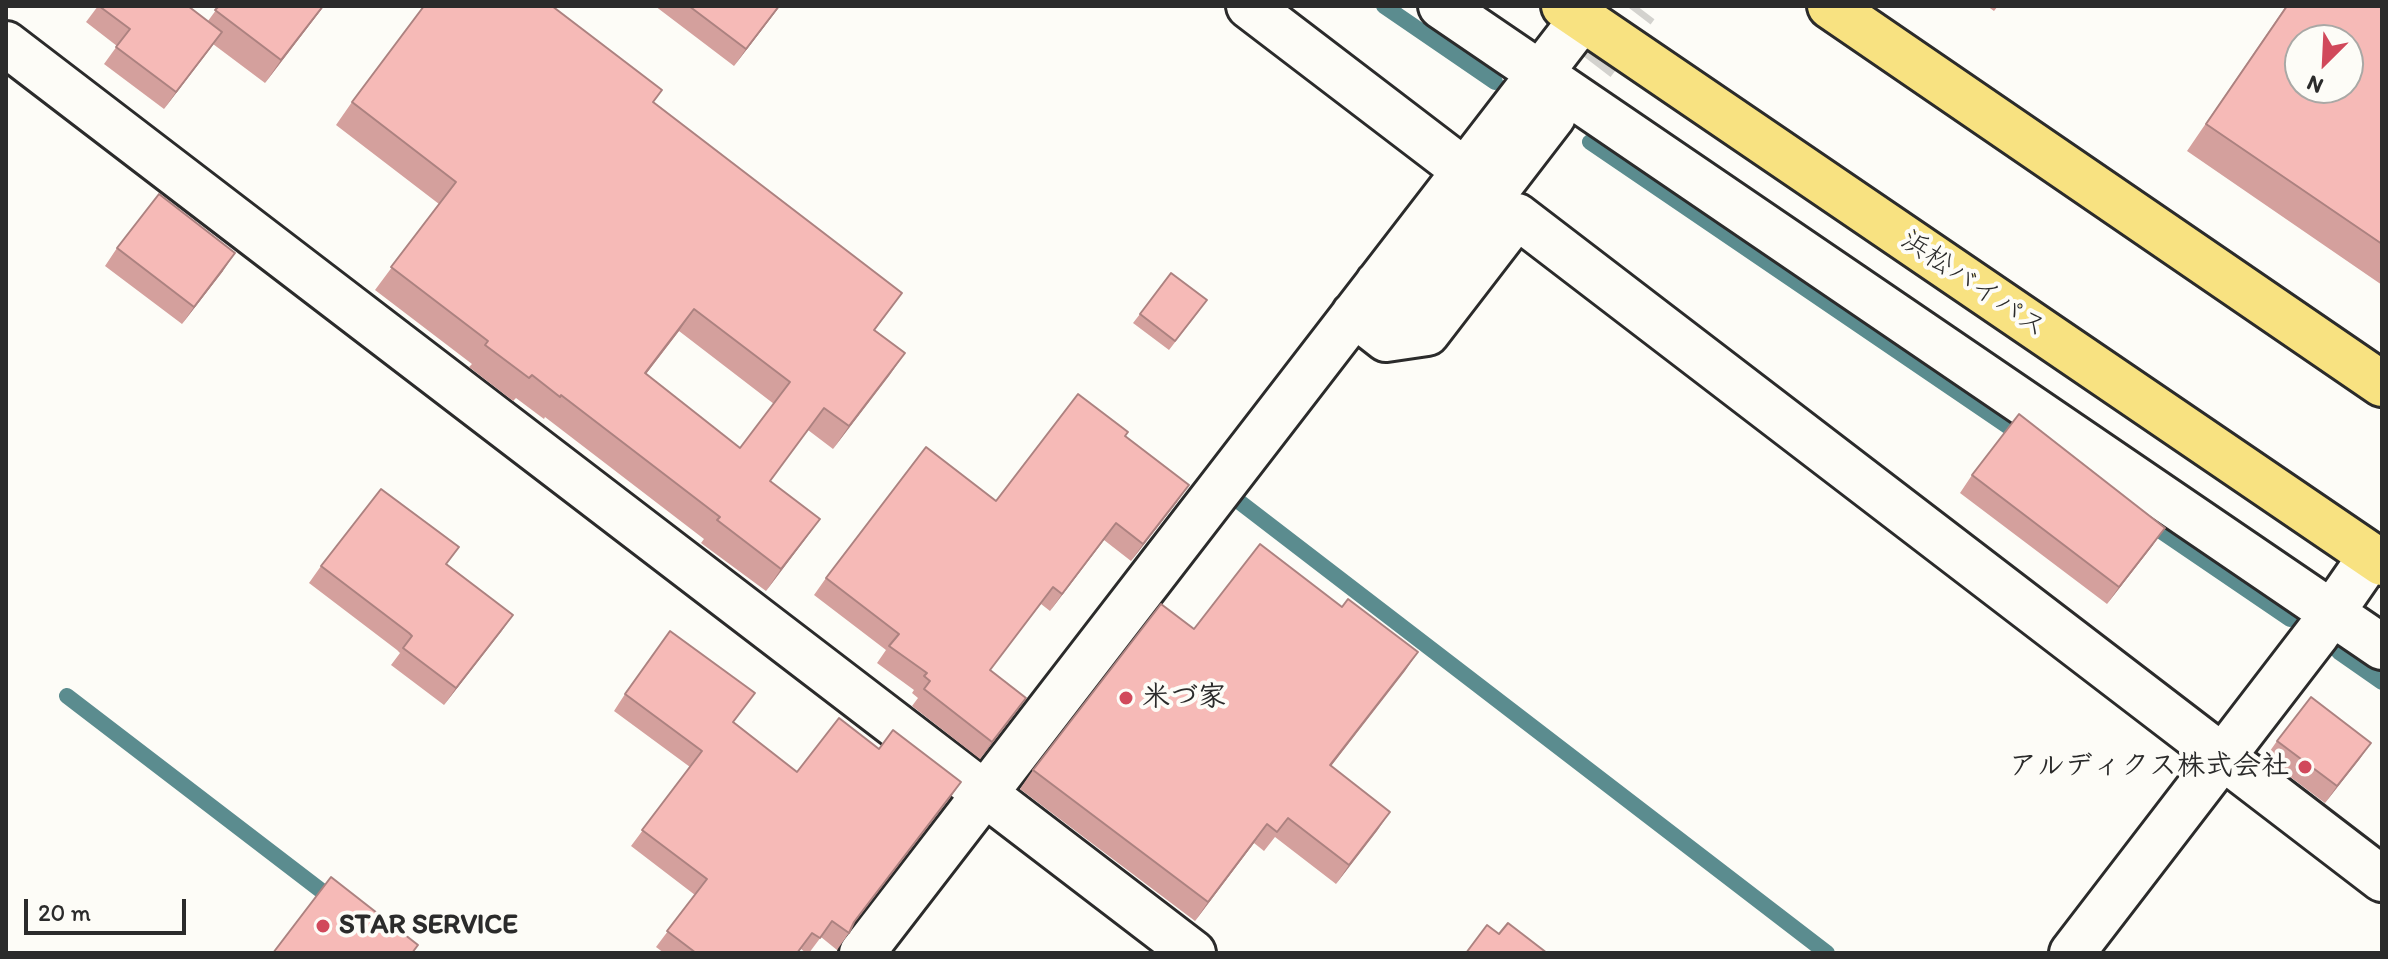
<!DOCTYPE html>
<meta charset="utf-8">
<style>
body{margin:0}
#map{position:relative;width:2388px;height:959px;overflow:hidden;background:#fdfcf7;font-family:Itim,sans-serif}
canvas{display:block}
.frame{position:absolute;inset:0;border:8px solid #2b2b2b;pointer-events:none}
.north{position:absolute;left:2284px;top:24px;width:80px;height:80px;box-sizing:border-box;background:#fdfcf7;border:2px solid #a9a8a5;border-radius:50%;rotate:204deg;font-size:22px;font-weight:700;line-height:32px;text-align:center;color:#2b2b2b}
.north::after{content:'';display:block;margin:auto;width:28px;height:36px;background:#d1495b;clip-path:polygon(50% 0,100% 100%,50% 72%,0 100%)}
.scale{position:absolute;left:24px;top:899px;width:162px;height:36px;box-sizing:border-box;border:4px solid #2b2b2b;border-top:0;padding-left:10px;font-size:24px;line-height:28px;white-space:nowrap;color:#2b2b2b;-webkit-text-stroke:6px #fdfcf7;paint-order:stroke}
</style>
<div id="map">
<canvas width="2388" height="959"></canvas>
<div class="frame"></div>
<div class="north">N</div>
<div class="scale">20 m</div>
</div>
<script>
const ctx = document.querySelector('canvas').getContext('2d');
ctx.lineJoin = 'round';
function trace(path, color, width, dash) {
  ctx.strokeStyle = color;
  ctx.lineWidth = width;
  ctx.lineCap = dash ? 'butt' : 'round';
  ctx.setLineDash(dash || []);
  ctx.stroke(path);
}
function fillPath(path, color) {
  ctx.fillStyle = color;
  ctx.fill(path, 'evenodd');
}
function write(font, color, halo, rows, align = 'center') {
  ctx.font = font + ' Itim,"Klee One",sans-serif';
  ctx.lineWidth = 8;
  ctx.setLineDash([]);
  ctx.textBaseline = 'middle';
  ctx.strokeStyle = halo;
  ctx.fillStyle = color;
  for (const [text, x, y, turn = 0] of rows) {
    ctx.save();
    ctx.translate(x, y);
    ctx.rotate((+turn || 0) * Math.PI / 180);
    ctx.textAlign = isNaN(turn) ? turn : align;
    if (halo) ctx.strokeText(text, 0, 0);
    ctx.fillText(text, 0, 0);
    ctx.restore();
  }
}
trace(new Path2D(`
 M 1384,6 L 1495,82
 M 1590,142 L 2025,438
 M 1237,500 L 1827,953
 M 2146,521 L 2290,619
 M 2339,652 L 2382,682
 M 67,696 L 336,902`), '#5b8c8f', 16);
trace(new Path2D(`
 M 1553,116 L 1637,6`), '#d3d2ce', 44, [44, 22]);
const minor = new Path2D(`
 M 1249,6 L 1465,171
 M 1441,6 L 2382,647
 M 6,44 L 1193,953
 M 1378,283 L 1407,306 L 1553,116
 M 1354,314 L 1386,339 L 1427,333 L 1517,216 L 2382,879
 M 862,953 L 1582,19
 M 2072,953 L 2317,634 L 2371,556`);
const trunk = new Path2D(`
 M 1564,6 L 2382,563
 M 1830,6 L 2382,384`);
trace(minor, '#2b2b2b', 50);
trace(trunk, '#2b2b2b', 50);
trace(minor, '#fdfcf7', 44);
trace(trunk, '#f8e281', 44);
fillPath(new Path2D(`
 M 98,6 L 188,6 L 208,21 L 219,6 L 324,6 L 265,83 L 213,44 L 164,109 L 104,64 L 117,46 L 86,22 Z
 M 655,6 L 780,6 L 734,66 Z
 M 1987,6 L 1998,6 L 1994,11 Z
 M 2286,6 L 2382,6 L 2382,285 L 2187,151 Z
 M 662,90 L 653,102 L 902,293 L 875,330 L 905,353 L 833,449 L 808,430 L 770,481 L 820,519 L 766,591 L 701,543 L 704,539 L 545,417 L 544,419 L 516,398 L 513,401 L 469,367 L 472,364 L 375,290 L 439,204 L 336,125 L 352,102 ZM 679,331 L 774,404 L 740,448 L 646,374 Z
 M 117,248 L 223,271 L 182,324 L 105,266 Z
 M 1200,310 L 1169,350 L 1133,323 L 1140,314 Z
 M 1125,436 L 1177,502 L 1131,561 L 1104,540 L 1050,611 L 1041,604 L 990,670 L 1026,698 L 980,759 L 912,706 L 918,698 L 912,693 L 914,690 L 877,663 L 886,650 L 814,595 L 826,578 L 996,501 Z
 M 1972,475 L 2153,545 L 2107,604 L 1960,493 Z
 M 447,564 L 513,615 L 444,705 L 391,665 L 400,653 L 397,650 L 309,583 L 321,566 Z
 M 1342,607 L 1418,652 L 1331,766 L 1390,812 L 1336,884 L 1275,837 L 1264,851 L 1254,843 L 1195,921 L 1020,789 L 1033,770 L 1194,629 Z
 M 625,694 L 734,722 L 797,772 L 879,749 L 961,782 L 852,925 L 849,933 L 837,950 L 821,937 L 809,953 L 806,953 L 801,949 L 798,953 L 664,953 L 656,947 L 695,895 L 631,846 L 690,767 L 614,711 Z
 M 2277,741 L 2371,743 L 2325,803 L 2265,758 Z`), '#d4a09d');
fillPath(new Path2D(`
 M 323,6 L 324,6 L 265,83 L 281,60 Z
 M 779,6 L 780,6 L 734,66 L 746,49 Z
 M 222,32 L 210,49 L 164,109 L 176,92 Z
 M 235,253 L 223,271 L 182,324 L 194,307 Z
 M 694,309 L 679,331 L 629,396 L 645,373 Z
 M 905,353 L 889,376 L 833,449 L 849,426 Z
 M 1189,485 L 1177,502 L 1131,561 L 1143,544 Z
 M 820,519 L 804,541 L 766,591 L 781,569 Z
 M 1116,523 L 1104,540 L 1050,611 L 1062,594 Z
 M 2165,528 L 2153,545 L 2107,604 L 2119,587 Z
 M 513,615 L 501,632 L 444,705 L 456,688 Z
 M 1418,652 L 1405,671 L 1317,784 L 1330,765 Z
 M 1026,698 L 1014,715 L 980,759 L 992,742 Z
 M 2371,743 L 2359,760 L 2325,803 L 2337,786 Z
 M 961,782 L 950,798 L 847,932 L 854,922 Z
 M 1390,812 L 1377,831 L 1336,884 L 1349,865 Z
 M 1267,824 L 1254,843 L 1195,921 L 1208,902 Z`), '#ac8280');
const building = new Path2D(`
 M 99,6 L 188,6 L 222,32 L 176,92 L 116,47 L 130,29 Z
 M 219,6 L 323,6 L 281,60 L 215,10 Z
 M 424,6 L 552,6 L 662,90 L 653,102 L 902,293 L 874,330 L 905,353 L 849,426 L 824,408 L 770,481 L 820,519 L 781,569 L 717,520 L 720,517 L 561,395 L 560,397 L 532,375 L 529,378 L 485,345 L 488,341 L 391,267 L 456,182 L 352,102 ZM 694,309 L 790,382 L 740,448 L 645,373 Z
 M 689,6 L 779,6 L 746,49 Z
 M 2287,6 L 2382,6 L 2382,244 L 2206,124 ZM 2300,40 L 2348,40 L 2348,88 L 2300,88 Z
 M 159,194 L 235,253 L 194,307 L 117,248 Z
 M 1171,273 L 1207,300 L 1175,341 L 1140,314 Z
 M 1078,394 L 1128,432 L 1125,436 L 1189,485 L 1143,544 L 1116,523 L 1062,594 L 1053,587 L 990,670 L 1026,698 L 992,742 L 924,689 L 930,681 L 924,676 L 927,673 L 889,646 L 899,634 L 826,578 L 926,447 L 996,501 Z
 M 2019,414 L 2165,528 L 2119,587 L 1972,475 Z
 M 381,489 L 459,547 L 446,564 L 513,615 L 456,688 L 403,648 L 412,636 L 409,633 L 321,566 Z
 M 1260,544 L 1342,607 L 1348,599 L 1418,652 L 1330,765 L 1390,812 L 1349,865 L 1288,818 L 1277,832 L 1267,824 L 1208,902 L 1033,770 L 1161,604 L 1194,629 Z
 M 670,631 L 755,693 L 733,722 L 797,772 L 839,718 L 879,749 L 893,730 L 961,782 L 854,922 L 849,933 L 832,921 L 820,938 L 812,933 L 797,953 L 696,953 L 667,931 L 707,879 L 642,830 L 702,751 L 625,694 Z
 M 2311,697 L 2371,743 L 2337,786 L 2277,741 Z
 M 331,877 L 418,945 L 412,953 L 273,953 Z
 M 1508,923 L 1547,953 L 1466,953 L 1487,925 L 1499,934 Z`);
fillPath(building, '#f6bab7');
trace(building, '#ac8280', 2);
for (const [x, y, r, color] of [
 [1126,698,8,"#d1495b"],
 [2305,767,8,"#d1495b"],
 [323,926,8,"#d1495b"]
]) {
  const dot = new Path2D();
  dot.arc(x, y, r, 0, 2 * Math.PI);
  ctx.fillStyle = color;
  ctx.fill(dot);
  trace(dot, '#fdfcf7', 3);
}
write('28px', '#2b2b2b', '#fdfcf7', [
 ["浜松バイパス",1973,285,34]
]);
write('bold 28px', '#2b2b2b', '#fdfcf7', [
 ["米づ家",1142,698],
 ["アルディクス株式会社",2289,767,"right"],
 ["STAR SERVICE",339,926]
], 'left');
</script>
